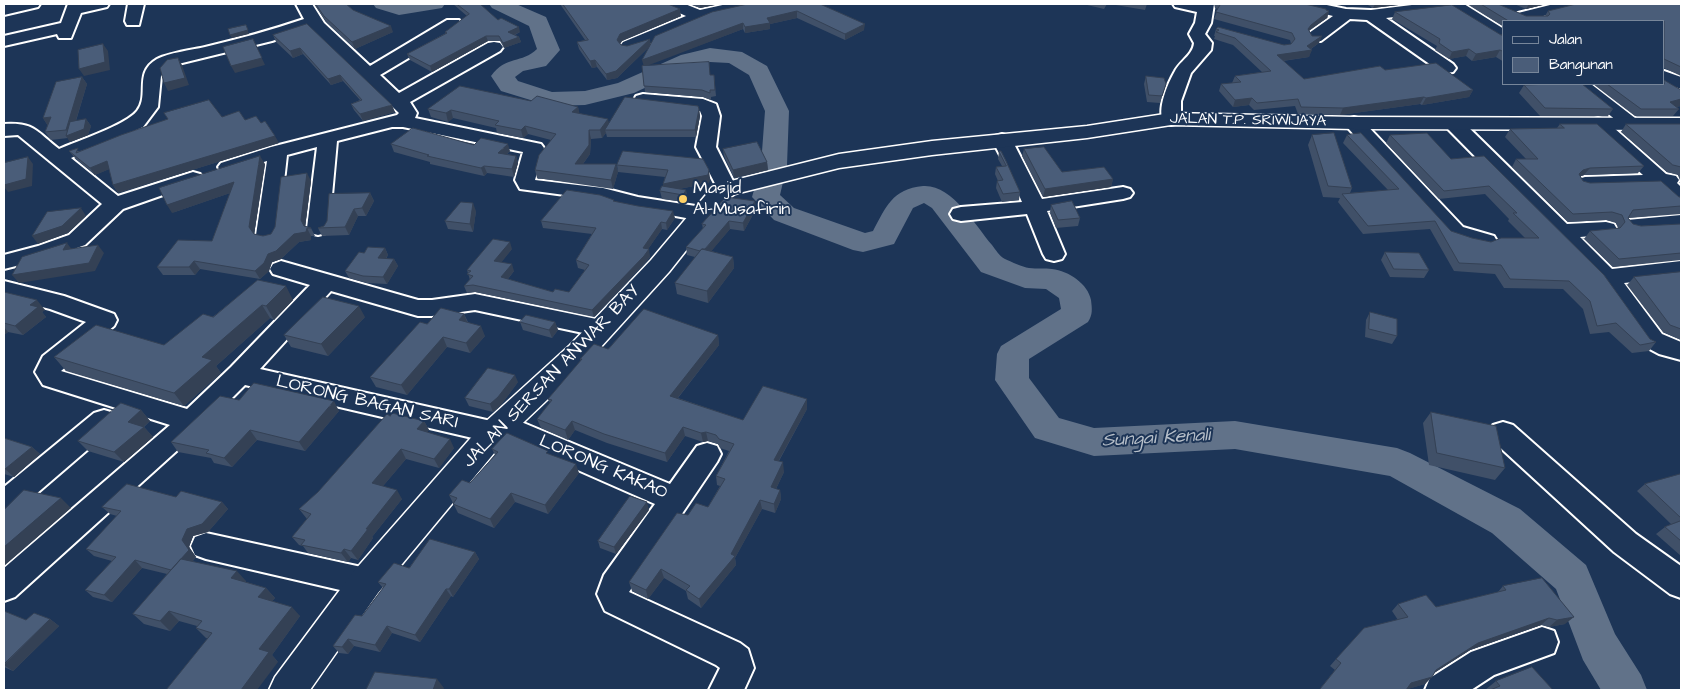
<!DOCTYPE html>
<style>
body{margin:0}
#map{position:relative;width:1685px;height:694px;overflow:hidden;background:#1d3557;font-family:"Architects Daughter",sans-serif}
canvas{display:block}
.frame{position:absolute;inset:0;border:5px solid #fff;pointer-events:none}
.legend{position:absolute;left:1502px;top:20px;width:162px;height:65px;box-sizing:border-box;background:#1d3557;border:1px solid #77869a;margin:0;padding:6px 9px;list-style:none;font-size:15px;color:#fff}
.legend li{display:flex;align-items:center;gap:10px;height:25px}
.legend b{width:25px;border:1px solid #77869a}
</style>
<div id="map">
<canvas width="1685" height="694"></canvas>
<div class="frame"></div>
<ul class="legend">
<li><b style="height:6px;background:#1d3557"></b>Jalan</li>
<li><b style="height:14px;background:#4a5d79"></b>Bangunan</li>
</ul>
</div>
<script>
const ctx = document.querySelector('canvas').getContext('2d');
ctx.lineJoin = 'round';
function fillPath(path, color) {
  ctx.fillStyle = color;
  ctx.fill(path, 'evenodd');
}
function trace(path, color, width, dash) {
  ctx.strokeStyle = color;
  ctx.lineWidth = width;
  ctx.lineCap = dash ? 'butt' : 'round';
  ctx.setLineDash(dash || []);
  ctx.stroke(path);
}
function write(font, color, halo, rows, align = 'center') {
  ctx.font = font + ' "Architects Daughter",sans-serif';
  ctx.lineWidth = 4;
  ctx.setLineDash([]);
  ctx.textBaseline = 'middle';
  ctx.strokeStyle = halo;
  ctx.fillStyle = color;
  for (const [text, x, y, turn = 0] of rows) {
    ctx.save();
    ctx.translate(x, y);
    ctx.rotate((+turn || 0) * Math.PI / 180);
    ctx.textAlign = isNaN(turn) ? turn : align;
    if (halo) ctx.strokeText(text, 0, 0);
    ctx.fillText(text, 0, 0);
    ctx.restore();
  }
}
fillPath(new Path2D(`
 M 373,4 L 445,4 L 442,8 L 399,15 L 376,8 Z
 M 489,4 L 516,4 L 546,17 L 560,50 L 546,66 L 523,71 L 515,77 L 518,81 L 552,92 L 585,91 L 618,83 L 681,55 L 710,48 L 742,52 L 767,66 L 789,111 L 787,165 L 780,195 L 794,208 L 865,233 L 873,231 C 886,207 892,189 923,186 C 952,184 975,225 992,245 C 996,250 999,256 1005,259 C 1012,262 1022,267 1029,268 C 1037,269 1045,268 1052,269 C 1069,271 1088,284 1091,300 C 1092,309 1093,314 1088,322 L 1029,359 L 1029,378 L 1059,418 L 1094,428 L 1235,421 L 1397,448 L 1410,453 L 1520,509 L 1586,565 L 1615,634 L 1641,675 L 1647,690 L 1601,690 L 1583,660 L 1556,589 L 1492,533 L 1390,476 L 1235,449 L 1094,456 L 1035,438 L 995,380 L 997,354 L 1001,346 L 1061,309 L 1059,298 L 1046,289 L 1025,288 L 981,272 L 932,208 L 924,203 L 913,208 L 894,244 L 863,252 L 853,250 L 774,220 L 752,197 L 761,165 L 765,111 L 749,75 L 729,63 L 710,62 L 689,67 L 634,93 L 585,105 L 550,106 L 501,91 L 491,76 C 506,55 522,64 537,49 L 529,26 L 492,8 Z`), '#617289');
const minor = new Path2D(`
 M 10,4 L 40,4 L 38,7 L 4,15 L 4,5 Z
 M 68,4 L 109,4 L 107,7 L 81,13 L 71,38 L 59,38 L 57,34 L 4,46 L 4,36 L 61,23 Z
 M 128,4 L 144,4 L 139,25 L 127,25 L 125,21 Z
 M 296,4 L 312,4 L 324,23 L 370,66 L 447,20 L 459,20 L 461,24 L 459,28 L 380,75 L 399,93 L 488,43 L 494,42 L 500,43 L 503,47 L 500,51 L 410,102 L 417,113 L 415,118 L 541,144 L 544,148 L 535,180 L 603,188 L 638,197 L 702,207 L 710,209 L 713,214 L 710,219 L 702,221 L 638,209 L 602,200 L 520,189 L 515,180 L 523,152 L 403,127 L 392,127 L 337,141 L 329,228 L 326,233 L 318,235 L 310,233 L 307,228 L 317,147 L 287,155 L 278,235 L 275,240 L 267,242 L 259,240 L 256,235 L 267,161 L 228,173 L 221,171 L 218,167 L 221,163 L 271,147 L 397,115 L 399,113 L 310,28 L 272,41 L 170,66 L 161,76 L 158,107 L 143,127 L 71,158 L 118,196 L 193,172 L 200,174 L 203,178 L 200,182 L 123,209 L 85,245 L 52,257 L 4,269 L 4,255 L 38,246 L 69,235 L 102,204 L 18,135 L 4,136 L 4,124 C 34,122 36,131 59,149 C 77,141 126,125 137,111 C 150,95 133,73 157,59 C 168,53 191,50 205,47 C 239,39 271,30 304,19 Z
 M 664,4 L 685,4 L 700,10 L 727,4 L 756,4 L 754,7 L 712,17 L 635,50 L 629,51 L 623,50 L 620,46 L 623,42 L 686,16 L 666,7 Z
 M 1173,4 L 1214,4 L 1211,23 L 1205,34 L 1212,43 L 1211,50 L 1191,73 L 1181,101 L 1181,119 L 1178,123 L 1171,125 L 1164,123 C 1156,110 1168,83 1175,71 C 1180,61 1193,55 1194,43 L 1189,34 L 1195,23 L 1197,12 L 1175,7 Z
 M 1294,4 L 1322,4 L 1346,9 L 1371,10 L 1420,4 L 1464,4 L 1504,29 L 1504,41 L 1498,40 L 1449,10 L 1386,18 L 1453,64 L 1456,68 L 1453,72 L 1447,73 L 1441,72 L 1367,20 L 1350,19 L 1321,41 L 1309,41 L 1307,37 L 1309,33 L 1333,16 L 1296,7 Z
 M 1554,4 L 1580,4 L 1578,7 L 1524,21 L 1518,19 L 1516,16 L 1518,13 Z
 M 1664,71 L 1681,77 L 1681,89 L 1664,83 Z
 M 1571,84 L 1591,84 L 1644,125 L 1641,129 L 1634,131 L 1627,129 Z
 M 643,94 L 703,99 L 716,104 L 720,116 L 716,147 L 737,189 L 734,193 L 727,195 L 720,193 L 696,147 L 702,116 L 700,111 L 636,104 L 634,100 L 636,96 Z
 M 1354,117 L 1361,119 L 1463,227 L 1494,236 L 1497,241 L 1494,246 L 1486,248 L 1447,237 L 1347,127 L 1344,123 L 1347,119 Z
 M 1454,118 L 1461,120 L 1567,224 L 1606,222 L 1614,224 L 1617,229 L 1614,234 L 1580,237 L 1612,269 L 1681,261 L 1681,277 L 1624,283 L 1662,334 L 1681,342 L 1681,360 L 1659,354 L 1644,346 L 1599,282 L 1447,128 L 1444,124 L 1447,120 Z
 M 1598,118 L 1605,120 L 1666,174 L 1676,176 L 1679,180 L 1677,183 L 1681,187 L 1681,204 L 1674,203 L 1656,187 L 1585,189 L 1578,187 L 1575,183 L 1578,179 L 1585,177 L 1643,175 L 1591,128 L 1588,124 L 1591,120 Z
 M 1002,134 L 1009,136 L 1012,140 L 1042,199 L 1123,187 L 1130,189 L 1133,193 L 1130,197 L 1123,199 L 1047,211 L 1065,254 L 1062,259 L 1054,261 L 1046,259 L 1043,254 L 1027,214 L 961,221 L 953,219 L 950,214 L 953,209 L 961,207 L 1022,202 L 1007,168 L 992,140 L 995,136 Z
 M 1681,215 L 1681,229 L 1635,232 L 1627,230 L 1624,225 L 1627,220 Z
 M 281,261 L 418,300 L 432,300 L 475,294 L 611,322 L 614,328 L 611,334 L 602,337 L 475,310 L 432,316 L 418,316 L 331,291 L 260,369 L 491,421 L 492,418 L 502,414 L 670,484 L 697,446 L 707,443 L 717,446 L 721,454 L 717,462 L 629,592 L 740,643 L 748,649 L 754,668 L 744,690 L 709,690 L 720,668 L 716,665 L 605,611 L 597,594 L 604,575 L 655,504 L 505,438 L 494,443 L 245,385 L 202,428 L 15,597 L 4,601 L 4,568 L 170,425 L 43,385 L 35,372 L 43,356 L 86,322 L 50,309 L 4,297 L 4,281 L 64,296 L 114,314 L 117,320 L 114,326 L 61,371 L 187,409 L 231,367 L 310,285 L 273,274 L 270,269 L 273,264 Z
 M 104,410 L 114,413 L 117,420 L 114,427 L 14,513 L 4,516 L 4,487 L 94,413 Z
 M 1503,422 L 1513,425 L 1636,534 L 1681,566 L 1681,598 L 1670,594 L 1614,552 L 1493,441 L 1489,433 L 1493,425 Z
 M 206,533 L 366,568 L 377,572 L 382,582 L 377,592 L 366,596 L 206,559 L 195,555 L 191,546 L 195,537 Z
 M 1542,627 L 1554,631 L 1558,642 L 1554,653 L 1494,675 L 1471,690 L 1425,690 L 1430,678 L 1471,652 Z`);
const major = new Path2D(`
 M 1171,113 L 1354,117 L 1681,118 L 1681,130 L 1354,129 L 1171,125 L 1087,138 L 932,155 L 839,168 L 735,194 L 726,200 L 669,272 L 590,359 L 505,440 L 378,593 L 310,690 L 269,690 L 275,677 L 354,571 L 483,424 L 570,345 L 651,260 L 710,190 L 719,184 L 839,154 L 932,141 L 1087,126 Z`);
trace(minor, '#fff', 4);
trace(major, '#fff', 3);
fillPath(minor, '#1d3557');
fillPath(major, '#1d3557');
fillPath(new Path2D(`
 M 314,4 L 346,4 L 353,10 L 393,32 L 355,49 L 327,23 Z
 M 453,4 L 480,4 L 498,20 L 520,32 L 515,35 L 519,37 L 521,42 L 504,48 L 500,41 L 488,41 L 432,72 L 410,60 L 407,54 L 446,33 L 445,32 L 467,16 Z
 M 560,4 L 668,4 L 681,16 L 622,41 L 620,44 L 621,45 L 627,46 L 651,45 L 820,4 L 864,30 L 845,40 L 797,18 L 770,24 L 770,29 L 745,33 L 743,29 L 644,66 L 710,75 L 714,75 L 716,96 L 711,97 L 711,100 L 703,97 L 645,92 L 642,66 L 644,66 L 650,46 L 617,78 L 607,80 L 597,67 L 592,68 L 579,49 L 577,42 L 585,40 Z
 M 689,4 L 720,4 L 700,8 Z
 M 1083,4 L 1107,4 L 1104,9 Z
 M 1110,4 L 1147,4 L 1145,10 Z
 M 1214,4 L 1305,4 L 1329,11 L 1327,18 L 1309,31 L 1312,36 L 1319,43 L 1311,49 L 1309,57 L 1283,61 L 1304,79 L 1385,70 L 1473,90 L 1469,97 L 1422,105 L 1420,104 L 1340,115 L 1298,114 L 1295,106 L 1254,110 L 1249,105 L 1233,107 L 1219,91 L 1221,84 L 1232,83 L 1235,76 L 1262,72 L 1233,45 L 1214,39 L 1215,36 L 1214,36 L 1216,29 L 1284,45 L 1291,44 L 1290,40 L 1214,19 L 1218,9 L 1215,8 Z
 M 1366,4 L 1407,4 L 1373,8 Z
 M 1467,4 L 1498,4 L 1526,16 L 1545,16 L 1548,11 L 1681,4 L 1681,76 L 1664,68 L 1664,21 L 1504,21 L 1504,27 Z
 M 1514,4 L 1547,4 L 1526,9 Z
 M 1395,12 L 1504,35 L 1504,62 L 1496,57 L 1472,61 L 1466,56 L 1449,59 L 1435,50 L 1437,46 L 1392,19 Z
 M 307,24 L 395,112 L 363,121 L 354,110 L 351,104 L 360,100 L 343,81 L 331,85 L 303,54 L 293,58 L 276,42 L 273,35 Z
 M 1146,76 L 1166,84 L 1160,103 L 1147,102 L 1144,84 Z
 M 82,77 L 87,84 L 76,121 L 86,119 L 91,126 L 88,135 L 70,142 L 68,138 L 51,140 L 45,132 L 48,126 L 43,118 Z
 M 1537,84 L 1582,84 L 1613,109 L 1608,116 L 1540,116 L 1519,93 L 1524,85 L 1539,85 Z
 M 1593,84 L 1664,84 L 1681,90 L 1681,106 L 1676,107 L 1679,109 L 1673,116 L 1635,116 Z
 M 531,101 L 578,107 L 579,113 L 609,123 L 699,109 L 700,116 L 696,137 L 607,137 L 606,133 L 602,138 L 591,139 L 590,154 L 583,164 L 616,164 L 618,172 L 613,189 L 537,178 L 535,170 L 551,140 L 528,134 L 523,138 L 497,133 L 496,128 L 453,118 L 448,122 L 431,117 L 428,109 Z
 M 164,113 L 222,117 L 261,123 L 279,143 L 118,193 L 113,185 L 109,169 L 95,175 L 75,158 L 69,151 L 80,151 L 168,119 Z
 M 1560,124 L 1644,166 L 1638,173 L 1584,175 L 1580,176 L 1583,181 L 1590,183 L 1681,197 L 1681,214 L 1628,218 L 1633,224 L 1641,226 L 1681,224 L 1681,260 L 1613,267 L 1584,239 L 1590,231 L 1618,228 L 1616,223 L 1606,220 L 1568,222 L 1512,167 L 1516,159 L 1526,159 L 1505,137 L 1510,129 L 1557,128 Z
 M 1626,124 L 1681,124 L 1681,183 L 1678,175 L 1667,172 L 1621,132 Z
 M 1312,135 L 1352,188 L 1350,193 L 1388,190 L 1343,143 L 1347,135 L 1451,231 L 1472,238 L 1491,242 L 1525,238 L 1508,221 L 1509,219 L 1485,194 L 1439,199 L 1386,143 L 1390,135 L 1451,159 L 1484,156 L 1650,339 L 1656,342 L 1649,351 L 1632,353 L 1609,332 L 1590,334 L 1583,309 L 1563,289 L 1504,288 L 1495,274 L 1454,271 L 1430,229 L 1363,234 L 1338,202 L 1340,198 L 1323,197 L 1308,145 Z
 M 391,144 L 474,145 L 510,151 L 507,154 L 516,156 L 518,163 L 514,177 L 487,173 L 484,176 L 430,164 L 430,162 L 394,152 Z
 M 723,149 L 767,162 L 768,170 L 734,178 L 724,156 Z
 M 1024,149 L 1062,172 L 1113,179 L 1111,187 L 1043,197 L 1022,156 Z
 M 623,151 L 710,178 L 709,183 L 679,189 L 686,190 L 687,198 L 684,202 L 662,199 L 660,191 L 663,186 L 665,177 L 618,172 L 617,165 Z
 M 999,151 L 1020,192 L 1019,200 L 1002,202 L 996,188 L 997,181 L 998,181 L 995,174 L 996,167 L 1002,166 L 998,159 Z
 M 265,164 L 254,234 L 263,236 L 271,234 L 311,181 L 305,226 L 311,228 L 315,236 L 311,236 L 311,240 L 299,242 L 281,259 L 272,262 L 269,271 L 260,279 L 200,269 L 195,275 L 163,275 L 157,267 L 212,241 L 230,193 L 172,213 Z
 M 370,193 L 374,201 L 366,216 L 358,216 L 349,235 L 322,236 L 318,228 L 324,226 Z
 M 614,201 L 675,218 L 667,230 L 662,229 L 648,249 L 650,257 L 645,263 L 594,317 L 475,292 L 467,293 L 464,286 L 470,280 L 467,270 L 512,249 L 501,262 L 514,271 L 508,279 L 553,292 L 569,292 L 585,270 L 578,268 L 576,260 L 592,234 L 543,228 L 541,221 Z
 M 755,201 L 756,209 L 744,231 L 730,229 L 711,251 L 733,257 L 734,268 L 708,303 L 677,294 L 675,283 L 695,257 L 687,255 L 686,247 L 703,229 L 702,224 Z
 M 1051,205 L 1080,218 L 1078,226 L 1056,228 L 1050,212 Z
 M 476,211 L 473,232 L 448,229 L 445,221 Z
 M 385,248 L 388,255 L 386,259 L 394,259 L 398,266 L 387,284 L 367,283 L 349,278 L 345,271 L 364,253 Z
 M 1385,252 L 1429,270 L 1424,278 L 1390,277 L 1381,260 Z
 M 1681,272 L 1681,340 L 1663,332 L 1627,285 L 1634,277 Z
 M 258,280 L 293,300 L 274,320 L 270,318 L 216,366 L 221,373 L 184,406 L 66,371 L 54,357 L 164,345 L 213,317 Z
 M 4,292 L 45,310 L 42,312 L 46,317 L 23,335 L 8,332 L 4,335 Z
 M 1370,312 L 1397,336 L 1392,344 L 1365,337 L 1366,320 Z
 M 464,314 L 468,322 L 485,336 L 470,353 L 447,347 L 407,395 L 376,387 L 370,377 L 427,324 Z
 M 365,317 L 328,356 L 291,347 L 284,335 Z
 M 520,322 L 555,322 L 558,330 L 552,338 L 523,330 Z
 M 718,335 L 719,345 L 678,398 L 743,420 L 807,409 L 779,461 L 784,472 L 776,489 L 780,490 L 781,499 L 775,513 L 762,509 L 735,558 L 736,565 L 701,608 L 688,599 L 686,591 L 664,578 L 648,599 L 632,591 L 629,582 L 688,515 L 708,507 L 720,486 L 717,485 L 716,476 L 729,451 L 720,448 L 718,444 L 708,441 L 703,442 L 685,436 L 667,462 L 607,443 L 575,430 L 568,440 L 541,428 L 537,419 L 550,403 L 548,399 L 581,361 L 580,359 L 608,349 Z
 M 518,382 L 501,405 L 493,412 L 469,406 L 465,398 Z
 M 239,400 L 339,411 L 305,451 L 257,440 L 232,467 L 214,463 L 211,458 L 178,452 L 171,442 Z
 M 141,410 L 150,421 L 144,427 L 153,437 L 124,462 L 88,451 L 78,441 Z
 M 1431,412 L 1505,468 L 1495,480 L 1429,465 L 1423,423 Z
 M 390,416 L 424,421 L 429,430 L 427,432 L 454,448 L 439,468 L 406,459 L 383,486 L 402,499 L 372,537 L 373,538 L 358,560 L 351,558 L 348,562 L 308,553 L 303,546 L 299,545 L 292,537 L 307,519 L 299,509 L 318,492 Z
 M 4,438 L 32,447 L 40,454 L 14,477 L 4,474 Z
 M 492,449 L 549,454 L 579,473 L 548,514 L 515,502 L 494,528 L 458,513 L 449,495 L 470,483 L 495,455 Z
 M 1681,474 L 1681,556 L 1656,534 L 1665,527 L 1671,524 L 1637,491 L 1645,484 Z
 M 176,497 L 222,502 L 228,509 L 208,532 L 193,536 L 189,547 L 196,557 L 192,562 L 246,581 L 246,582 L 266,588 L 275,598 L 272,601 L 300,616 L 272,655 L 278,662 L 206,638 L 196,628 L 197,626 L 179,621 L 170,631 L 144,624 L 133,614 L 167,574 L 142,568 L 112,602 L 93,597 L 85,590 L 112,561 L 94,556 L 86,549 L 117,516 L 110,514 L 102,507 Z
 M 649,510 L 616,554 L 600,548 L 598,541 Z
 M 475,552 L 479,559 L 453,597 L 451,596 L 420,642 L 392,633 L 380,652 L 354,646 L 348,654 L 339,653 L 333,646 L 362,616 L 383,588 L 378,582 L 409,568 Z
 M 1503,586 L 1565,624 L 1549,627 L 1541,625 L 1470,650 L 1434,673 L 1425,684 L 1407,689 L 1406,690 L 1319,690 L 1335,670 L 1330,666 L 1336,659 L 1398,620 L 1392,611 L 1398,604 L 1436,607 L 1498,592 Z
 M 4,611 L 26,620 L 50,619 L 59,626 L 13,671 L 4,667 Z
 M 1496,681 L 1553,690 L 1485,690 Z`), '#405068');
fillPath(new Path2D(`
 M 700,4 L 720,4 L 700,8 Z
 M 1375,4 L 1407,4 L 1373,8 Z
 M 1529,4 L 1547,4 L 1526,9 Z
 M 680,9 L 681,16 L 622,41 L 618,47 L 617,40 L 620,34 Z
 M 797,11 L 797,18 L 770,24 L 770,29 L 745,33 L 745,27 L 767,18 Z
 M 1329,11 L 1327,18 L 1308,31 L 1308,29 L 1311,25 Z
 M 743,23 L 743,29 L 644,67 L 642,60 Z
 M 865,24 L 864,30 L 845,40 L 845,34 Z
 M 246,25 L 249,34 L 232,38 L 230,35 Z
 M 391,26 L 393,32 L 355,49 L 352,42 Z
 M 519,27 L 520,32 L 509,37 L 508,32 Z
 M 486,36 L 488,41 L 432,72 L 430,66 Z
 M 1322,36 L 1319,43 L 1309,50 L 1312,50 L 1309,57 L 1274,62 L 1277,55 L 1307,46 Z
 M 519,37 L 521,42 L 504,48 L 503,43 Z
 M 253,39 L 265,65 L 235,73 L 231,66 Z
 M 650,39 L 651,45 L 617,78 L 607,80 L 606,74 Z
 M 103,44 L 108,51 L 110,70 L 84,76 L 79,69 Z
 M 300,48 L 303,54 L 293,58 L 290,51 Z
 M 1469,49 L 1466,56 L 1449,59 L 1452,52 Z
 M 1500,50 L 1496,57 L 1472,61 L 1476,54 Z
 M 178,58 L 182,65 L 189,85 L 168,91 L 164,83 Z
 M 595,60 L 597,67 L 592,68 L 590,61 Z
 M 340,75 L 343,81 L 331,85 L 328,79 Z
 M 82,77 L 87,84 L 72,133 L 86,119 L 91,126 L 88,135 L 70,142 L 66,136 L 69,134 L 66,130 Z
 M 1473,90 L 1469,97 L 1422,105 L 1426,98 Z
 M 1424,97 L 1420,104 L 1340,115 L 1343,108 Z
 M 1252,98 L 1249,105 L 1233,107 L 1235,100 Z
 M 1681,99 L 1681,106 L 1665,109 L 1670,102 Z
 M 392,105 L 395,112 L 363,121 L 360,114 Z
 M 578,107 L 580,115 L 572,112 Z
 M 699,109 L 700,116 L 696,137 L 695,130 Z
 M 451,110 L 453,118 L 448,122 L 446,113 Z
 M 51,117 L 48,126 L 43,118 Z
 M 608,119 L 610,127 L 605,130 L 606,133 L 602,138 L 600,130 Z
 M 525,126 L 528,134 L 523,138 L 521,130 Z
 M 589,130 L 591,139 L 590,154 L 577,172 L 575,164 Z
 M 275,136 L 279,143 L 118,193 L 113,185 Z
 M 508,144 L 510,151 L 500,160 L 498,153 Z
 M 260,156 L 265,164 L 254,235 L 249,227 Z
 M 516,156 L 518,163 L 514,177 L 512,169 Z
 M 28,157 L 33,164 L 32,186 L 8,192 L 4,187 L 4,185 Z
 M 107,161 L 112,168 L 95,175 L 90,168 Z
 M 767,162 L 768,170 L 734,178 L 733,170 Z
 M 616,164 L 618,172 L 613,189 L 611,180 Z
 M 484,166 L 487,173 L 484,176 L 481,168 Z
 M 1590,168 L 1584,175 L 1577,177 L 1574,182 L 1583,170 Z
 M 709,170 L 710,178 L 709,183 L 664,192 L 663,184 Z
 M 307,173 L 311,181 L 305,228 L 301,220 Z
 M 1113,179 L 1111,187 L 1043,197 L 1045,189 Z
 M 234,182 L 239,190 L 172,213 L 167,205 Z
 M 686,190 L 687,198 L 684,202 L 683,195 Z
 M 370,193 L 374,201 L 366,216 L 362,208 Z
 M 755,201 L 756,209 L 744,231 L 743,223 Z
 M 473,203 L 476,211 L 473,232 L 470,224 Z
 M 81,208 L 86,216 L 68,233 L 38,244 L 32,236 Z
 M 354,209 L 358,216 L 349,235 L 345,227 Z
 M 673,211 L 675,218 L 667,230 L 666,223 Z
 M 729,221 L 730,229 L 704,260 L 703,252 Z
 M 661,222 L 662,229 L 644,255 L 643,248 Z
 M 307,228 L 311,236 L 311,240 L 299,242 L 281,259 L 272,262 L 269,271 L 260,279 L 255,271 L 268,254 L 294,234 Z
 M 510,242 L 512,249 L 497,268 L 494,261 Z
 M 67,243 L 73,251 L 63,250 Z
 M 98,245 L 104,253 L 95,271 L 19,283 L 12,275 Z
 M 385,248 L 388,255 L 381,265 L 378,258 Z
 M 649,249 L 650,257 L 645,263 L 594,317 L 592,310 Z
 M 733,257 L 734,268 L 708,303 L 707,291 Z
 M 394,259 L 398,266 L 387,284 L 383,277 Z
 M 194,261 L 200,269 L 195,275 L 189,267 Z
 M 512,264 L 514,271 L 504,284 L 501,277 Z
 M 286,286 L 293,300 L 274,320 L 266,306 Z
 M 37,300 L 45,310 L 42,312 L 46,317 L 23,335 L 15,326 L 30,305 Z
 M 262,305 L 270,318 L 216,366 L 221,373 L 184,406 L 174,393 L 202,357 Z
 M 359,306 L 365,317 L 328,356 L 321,344 Z
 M 464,314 L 468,324 L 459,320 Z
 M 555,322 L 558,330 L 552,338 L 549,330 Z
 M 481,326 L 485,336 L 470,353 L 466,343 Z
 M 4,327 L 8,332 L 4,335 Z
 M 718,335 L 719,345 L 672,405 L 670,396 Z
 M 443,337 L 447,347 L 407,395 L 401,385 Z
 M 515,375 L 518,382 L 501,405 L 493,412 L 490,404 Z
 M 807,399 L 807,409 L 774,469 L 774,460 Z
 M 334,401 L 339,411 L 305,451 L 299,442 Z
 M 141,410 L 150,421 L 142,428 L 144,427 L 153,437 L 124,462 L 114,452 L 128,422 Z
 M 424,421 L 429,430 L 422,439 L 417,429 Z
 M 572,421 L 575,430 L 568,440 L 565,430 Z
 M 683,427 L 685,436 L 667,462 L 665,453 Z
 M 250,430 L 257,440 L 232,467 L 224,458 Z
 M 706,432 L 708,441 L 703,442 L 701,433 Z
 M 450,439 L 454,448 L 439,468 L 434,459 Z
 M 32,447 L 40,454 L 14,477 L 5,469 Z
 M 401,449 L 406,459 L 378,492 L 372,483 Z
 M 783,462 L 784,472 L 772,497 L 771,487 Z
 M 576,464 L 579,473 L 548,514 L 545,505 Z
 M 397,490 L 402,499 L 372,537 L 373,538 L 358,560 L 351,551 L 366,529 Z
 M 780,490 L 781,499 L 775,513 L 774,504 Z
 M 511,493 L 515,502 L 494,528 L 490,519 Z
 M 61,498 L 71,508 L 4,566 L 4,547 Z
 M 760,500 L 762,509 L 735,558 L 736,565 L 701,608 L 699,599 L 731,554 Z
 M 222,502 L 228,509 L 208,532 L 193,536 L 189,547 L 196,557 L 179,578 L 182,540 L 187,529 Z
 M 647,502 L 649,510 L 616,554 L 614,547 Z
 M 344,549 L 351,558 L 348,562 L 341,553 Z
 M 475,552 L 479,559 L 453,597 L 449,589 Z
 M 135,560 L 142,568 L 112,602 L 104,595 Z
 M 661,569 L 664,578 L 648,599 L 646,590 Z
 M 237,571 L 246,581 L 241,588 L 231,578 Z
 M 266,588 L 275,598 L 267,607 L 258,597 Z
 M 446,589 L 451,596 L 420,642 L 415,635 Z
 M 292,607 L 300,616 L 272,655 L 278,662 L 257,690 L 241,690 L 259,649 Z
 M 169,611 L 179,621 L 170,631 L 160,621 Z
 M 1574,617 L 1565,624 L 1549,627 L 1557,620 Z
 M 1549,618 L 1541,625 L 1470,650 L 1429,676 L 1436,670 L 1478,643 Z
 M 50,619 L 59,626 L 13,671 L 4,665 Z
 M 387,626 L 392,633 L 380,652 L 375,645 Z
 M 348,639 L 354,646 L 348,654 L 342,647 Z
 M 1432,677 L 1425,684 L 1405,690 L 1411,683 Z
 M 437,679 L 444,688 L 443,690 L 433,690 Z`), '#344155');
const building = new Path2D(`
 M 316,4 L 346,4 L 353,10 L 391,26 L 352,42 L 324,16 Z
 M 457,4 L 480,4 L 498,20 L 501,18 L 519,27 L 508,32 L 519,37 L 503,43 L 499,36 L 486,36 L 430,66 L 407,54 L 447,33 L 445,32 L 469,14 Z
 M 563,4 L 668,4 L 680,9 L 620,34 L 617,40 L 621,45 L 627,46 L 650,39 L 616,71 L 606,74 L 595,60 L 590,61 L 577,42 L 588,40 Z
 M 748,4 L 820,4 L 865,24 L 845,34 L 797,11 L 767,18 L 770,23 L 745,27 L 743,23 L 642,60 L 655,36 L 712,12 Z
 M 1221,4 L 1305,4 L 1326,9 L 1326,10 L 1329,11 L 1311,25 L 1308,29 L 1312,36 L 1322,36 L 1307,46 L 1312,50 L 1277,55 L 1304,79 L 1380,66 L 1385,70 L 1436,63 L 1473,90 L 1426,98 L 1424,97 L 1343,108 L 1301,107 L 1298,99 L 1257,103 L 1252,98 L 1235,100 L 1221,84 L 1241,82 L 1235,76 L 1271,71 L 1235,38 L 1216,32 L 1219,30 L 1216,29 L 1218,27 L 1284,45 L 1291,44 L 1295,39 L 1292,33 L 1216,12 Z
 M 1481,4 L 1498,4 L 1526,16 L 1548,16 L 1550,14 L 1548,11 L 1576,4 L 1681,4 L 1681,67 L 1664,59 L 1664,21 L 1509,21 Z
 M 1452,5 L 1501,35 L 1504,35 L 1504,52 L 1500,50 L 1476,54 L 1469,49 L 1452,52 L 1439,43 L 1440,39 L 1395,12 Z
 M 307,24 L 392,105 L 360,114 L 351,104 L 362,100 L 340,75 L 328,79 L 300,48 L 290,51 L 273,35 Z
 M 246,25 L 248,30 L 230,35 L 228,29 Z
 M 253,39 L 262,58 L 231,66 L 223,47 Z
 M 103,44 L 105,62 L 79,69 L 78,50 Z
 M 178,58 L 185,78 L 164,83 L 160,68 L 167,60 Z
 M 709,62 L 710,75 L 714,75 L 715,90 L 710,90 L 710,93 L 702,90 L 644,86 L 642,66 Z
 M 1146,76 L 1164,78 L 1166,84 L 1162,96 L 1149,95 Z
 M 82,77 L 66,130 L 45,132 L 51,117 L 43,118 L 56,82 Z
 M 1664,80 L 1681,90 L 1681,99 L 1670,102 L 1679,109 L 1641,109 L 1607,84 L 1664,84 Z
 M 1552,84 L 1582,84 L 1613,109 L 1545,108 L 1524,85 L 1553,84 Z
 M 460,86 L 531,101 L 537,96 L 578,107 L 572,112 L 608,119 L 600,130 L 589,130 L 589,145 L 575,164 L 616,164 L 611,180 L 535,170 L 539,155 L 556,134 L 525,126 L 521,130 L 495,125 L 499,121 L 451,110 L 446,113 L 428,109 Z
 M 625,97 L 698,106 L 699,109 L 695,130 L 605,130 Z
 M 209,100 L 222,117 L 239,111 L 245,120 L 256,116 L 261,123 L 265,121 L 275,136 L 113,185 L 107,161 L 90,168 L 69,151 L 78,148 L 76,153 L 121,135 L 168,119 L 164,113 Z
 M 86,119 L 84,129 L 66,136 L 70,122 Z
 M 1560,124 L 1597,124 L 1644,166 L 1590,168 L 1583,170 L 1579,174 L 1583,181 L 1590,183 L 1661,181 L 1679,197 L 1681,197 L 1681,206 L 1633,210 L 1628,218 L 1633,224 L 1641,226 L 1681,224 L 1681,253 L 1619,259 L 1590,231 L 1620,228 L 1625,222 L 1622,215 L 1612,212 L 1573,214 L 1516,159 L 1538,159 L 1510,129 L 1564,128 Z
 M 1626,124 L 1681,124 L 1681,167 L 1673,165 Z
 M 413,128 L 474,145 L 481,138 L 508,144 L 498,153 L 516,156 L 512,169 L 484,166 L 481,168 L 427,156 L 429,155 L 391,144 Z
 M 1334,133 L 1352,188 L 1328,186 L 1312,135 Z
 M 1361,133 L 1451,231 L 1472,238 L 1491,242 L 1501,238 L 1539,238 L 1513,213 L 1517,213 L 1489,186 L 1444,191 L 1390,135 L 1427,133 L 1451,159 L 1484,156 L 1604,275 L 1650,339 L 1656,342 L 1640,345 L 1616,323 L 1597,326 L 1590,301 L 1569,281 L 1510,279 L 1501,265 L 1459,263 L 1435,221 L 1368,226 L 1342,194 L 1399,189 L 1347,135 Z
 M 757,142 L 767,162 L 733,170 L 723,149 Z
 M 1044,147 L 1062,172 L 1104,167 L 1113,179 L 1045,189 L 1024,149 Z
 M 623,151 L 703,159 L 709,170 L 708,175 L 663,184 L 668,170 L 617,165 Z
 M 999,151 L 1001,151 L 1006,161 L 1020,192 L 1003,194 L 997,181 L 1003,180 L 996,167 L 1006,166 Z
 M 260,156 L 249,227 L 254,234 L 263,236 L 271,234 L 275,227 L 281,177 L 307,173 L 301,220 L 304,226 L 311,228 L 307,228 L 306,232 L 294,234 L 276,251 L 268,254 L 264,263 L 255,271 L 194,261 L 189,267 L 157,267 L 178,240 L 212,241 L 234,182 L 167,205 L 159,188 Z
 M 28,157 L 26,179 L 4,185 L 4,163 Z
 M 662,186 L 686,190 L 683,195 L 660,191 Z
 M 567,190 L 600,195 L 614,200 L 613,201 L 638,206 L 673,211 L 666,223 L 661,222 L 643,248 L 649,249 L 644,256 L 592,310 L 473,285 L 464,286 L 473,276 L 467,274 L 471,271 L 467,270 L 493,239 L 510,242 L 494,261 L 512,264 L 501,277 L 553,292 L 555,289 L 569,292 L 589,265 L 576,260 L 596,228 L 541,221 Z
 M 370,193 L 362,208 L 354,209 L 345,227 L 318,228 L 324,226 L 327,221 L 329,194 Z
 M 726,197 L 755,201 L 743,223 L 729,221 L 705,249 L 702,249 L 700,251 L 686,247 L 706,225 L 702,224 Z
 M 1072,201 L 1080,218 L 1058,220 L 1051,205 Z
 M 461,202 L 473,203 L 470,224 L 445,221 Z
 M 81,208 L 62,226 L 32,236 L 47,212 Z
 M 67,243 L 63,250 L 98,245 L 89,263 L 12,275 L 22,257 Z
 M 368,247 L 385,248 L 378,258 L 394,259 L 383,277 L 363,276 L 345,271 L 359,252 L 364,253 Z
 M 702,249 L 733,257 L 707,291 L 675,283 Z
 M 1385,252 L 1419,253 L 1429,270 L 1394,269 Z
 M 1681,272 L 1681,329 L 1670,325 L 1634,277 Z
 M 258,280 L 286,286 L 266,306 L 262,305 L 202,357 L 212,360 L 174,393 L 54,357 L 96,325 L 164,345 L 203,314 L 213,317 Z
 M 4,292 L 37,300 L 30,305 L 38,307 L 15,326 L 4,323 Z
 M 323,297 L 359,306 L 321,344 L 284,335 Z
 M 441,308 L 464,314 L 459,320 L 481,326 L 466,343 L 443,337 L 401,385 L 370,377 L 420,322 L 427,324 Z
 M 644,309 L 718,335 L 670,396 L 743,420 L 763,386 L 807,399 L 774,460 L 783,462 L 771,487 L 780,490 L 774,504 L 760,500 L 731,554 L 735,556 L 699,599 L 686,590 L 690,586 L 661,569 L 646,590 L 629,582 L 677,513 L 688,515 L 696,503 L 708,507 L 725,479 L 716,476 L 734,444 L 719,439 L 716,435 L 706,432 L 701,433 L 683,427 L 665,453 L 604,434 L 572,421 L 565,430 L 537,419 L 552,400 L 548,399 L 582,359 L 580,359 L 594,344 L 608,349 Z
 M 1370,312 L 1397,319 L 1397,336 L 1369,329 Z
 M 526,315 L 555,322 L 549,330 L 520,322 Z
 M 488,368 L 515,375 L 498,397 L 490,404 L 465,398 Z
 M 254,383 L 334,401 L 299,442 L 250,430 L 224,458 L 206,453 L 209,450 L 171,442 L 220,396 L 239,400 Z
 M 121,403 L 141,410 L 128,422 L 144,427 L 114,452 L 78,441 Z
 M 1431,412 L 1496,426 L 1505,468 L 1437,453 Z
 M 392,413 L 424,421 L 417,429 L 450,439 L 434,459 L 401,449 L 372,483 L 397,490 L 366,529 L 368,529 L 351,551 L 344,549 L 341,553 L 301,545 L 305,540 L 292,537 L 311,514 L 299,509 L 318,492 L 387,414 L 390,416 Z
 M 507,433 L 548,451 L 546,453 L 576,464 L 545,505 L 511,493 L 490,519 L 453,504 L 457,498 L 449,495 L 462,480 L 470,483 L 498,452 L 492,449 Z
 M 4,438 L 32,447 L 5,469 L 4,468 Z
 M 1681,474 L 1681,518 L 1645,484 Z
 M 127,484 L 176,497 L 181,491 L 222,502 L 202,524 L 187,529 L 182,540 L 189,550 L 171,570 L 135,560 L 104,595 L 85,590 L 116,557 L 86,549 L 121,511 L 102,507 Z
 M 24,490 L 61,498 L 4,547 L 4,510 Z
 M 630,496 L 647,502 L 614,547 L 598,541 Z
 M 1681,521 L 1681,541 L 1665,527 Z
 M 430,539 L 475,552 L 449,589 L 446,589 L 415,635 L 387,626 L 375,645 L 348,639 L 342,647 L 333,646 L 355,615 L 362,616 L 386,584 L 378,582 L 394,563 L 409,568 Z
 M 181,559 L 237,571 L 231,578 L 266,588 L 258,597 L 292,607 L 259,649 L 269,652 L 241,690 L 166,690 L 212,633 L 196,628 L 202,621 L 169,611 L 160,621 L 133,614 Z
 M 1542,578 L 1574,617 L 1557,620 L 1549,618 L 1478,643 L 1436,670 L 1432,677 L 1411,683 L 1406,690 L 1322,690 L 1320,689 L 1341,663 L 1336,659 L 1364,628 L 1408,617 L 1398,604 L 1426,595 L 1436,607 L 1506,590 L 1503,586 Z
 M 4,611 L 26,620 L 34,613 L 50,619 L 4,664 Z
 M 1532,667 L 1553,690 L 1490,690 L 1500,686 L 1496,681 Z
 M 375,672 L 437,679 L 433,690 L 366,690 Z`);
fillPath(building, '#4a5d79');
trace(building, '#344155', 1);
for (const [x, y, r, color] of [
 [683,199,5,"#ffd166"]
]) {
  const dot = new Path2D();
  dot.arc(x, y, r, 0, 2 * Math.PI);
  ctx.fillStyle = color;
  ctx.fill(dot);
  trace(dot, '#1d3557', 2);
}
write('15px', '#fff', '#1d3557', [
 ["JALAN T.P. SRIWIJAYA",1248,121,1]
]);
write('18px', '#fff', '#1d3557', [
 ["Masjid",693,189],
 ["Al-Musafirin",693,210]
], 'left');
write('18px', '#fff', '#1d3557', [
 ["JALAN SERSAN ANWAR BAY",552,377,-46],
 ["LORONG BAGAN SARI",367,403,13],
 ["LORONG KAKAO",603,468,23]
]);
write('italic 19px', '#b8c0ca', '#1d3557', [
 ["Sungai Kenali",1156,439,-3]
]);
</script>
